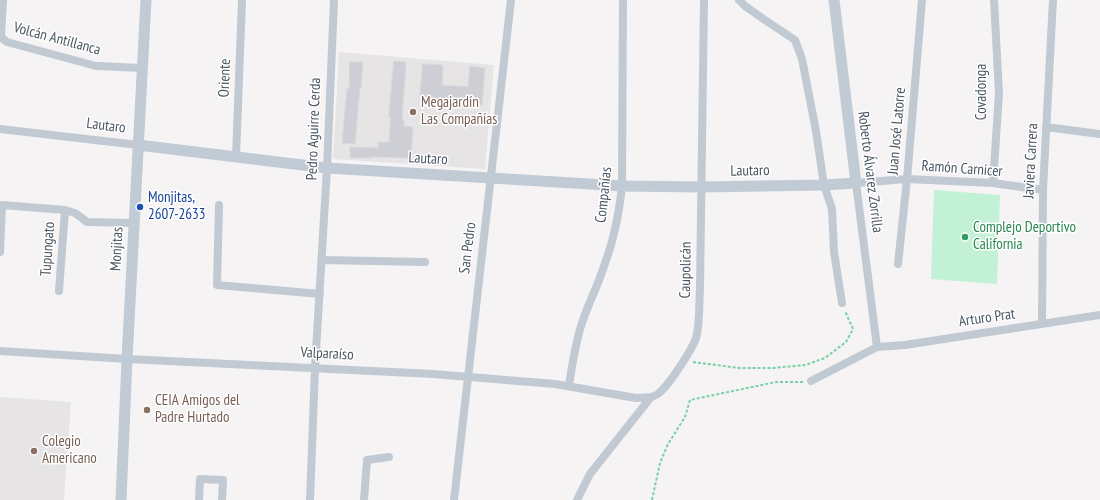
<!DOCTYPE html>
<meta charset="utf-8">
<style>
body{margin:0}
canvas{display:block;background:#f5f3f3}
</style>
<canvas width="1100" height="500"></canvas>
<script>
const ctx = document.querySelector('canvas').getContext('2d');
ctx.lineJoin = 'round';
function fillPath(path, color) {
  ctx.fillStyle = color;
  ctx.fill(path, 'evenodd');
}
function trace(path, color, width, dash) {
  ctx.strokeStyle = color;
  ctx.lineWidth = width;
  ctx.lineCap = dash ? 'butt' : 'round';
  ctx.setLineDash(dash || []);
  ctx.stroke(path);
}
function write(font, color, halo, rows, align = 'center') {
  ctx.font = font + ' "PT Sans Narrow",sans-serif';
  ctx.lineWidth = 3;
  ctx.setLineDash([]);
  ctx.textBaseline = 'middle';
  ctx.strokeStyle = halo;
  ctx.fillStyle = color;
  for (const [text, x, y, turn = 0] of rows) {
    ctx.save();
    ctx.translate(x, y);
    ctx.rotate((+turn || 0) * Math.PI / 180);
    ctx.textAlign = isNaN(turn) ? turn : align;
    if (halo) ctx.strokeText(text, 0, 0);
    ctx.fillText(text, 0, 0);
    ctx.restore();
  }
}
fillPath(new Path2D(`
 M 339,52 L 494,65 L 485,169 L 333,159 Z
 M 0,397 L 71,402 L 64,500 L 0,500 Z`), '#e6e4e5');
fillPath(new Path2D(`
 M 934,190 L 1000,195 L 997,284 L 931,279 Z`), '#c3f1d5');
const building = new Path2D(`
 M 394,61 L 406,62 L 402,120 L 404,120 L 404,126 L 413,127 L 411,158 L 372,157 L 372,158 L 350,158 L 350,147 L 378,148 L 378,142 L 389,142 L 391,117 L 389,117 Z
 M 350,62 L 363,62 L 361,88 L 360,88 L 355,144 L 342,143 L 347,88 L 349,89 Z
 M 423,64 L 443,65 L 442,85 L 468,87 L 470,66 L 485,68 L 482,105 L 469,104 L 469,108 L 435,105 L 436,98 L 420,97 Z`);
fillPath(building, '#cdcfd5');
trace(building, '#d7d9de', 1);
trace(new Path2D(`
 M 693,362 L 739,368 L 773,368 L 805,365 L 825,358 L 846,342 L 853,329 L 845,311
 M 652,500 L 660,463 L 668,444 L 685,417 L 690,400 L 776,382 L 803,382`), '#7ad0a6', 2, [3, 2]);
trace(new Path2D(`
 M 3,0 L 1,35 L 3,39 L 7,42 L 96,66 L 142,68
 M 739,0 L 745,6 L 765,20 L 795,40 L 802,59 L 816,131 L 824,185 L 832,209 L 834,252 L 842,303
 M 1046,127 L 1100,134
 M 0,129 L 138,145
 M 236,157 L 242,0
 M 993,183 L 999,93 L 994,0
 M 219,205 L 217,285 L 320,294
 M 0,252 L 2,205 L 65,210 L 75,213 L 87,222 L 134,223
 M 322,260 L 425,262
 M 898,264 L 907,179 L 922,0
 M 59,291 L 65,210
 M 1042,324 L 1043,190 L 1053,0
 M 877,347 L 856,183 L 907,179 L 993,183 L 1043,190
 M 0,351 L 127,359 L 433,374 L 555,384 L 636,398 L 651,397
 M 811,381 L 877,347 L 905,345 L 1100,315
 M 569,386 C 572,365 575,344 582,323 C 588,304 598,286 604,266 C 614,240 619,214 622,186 L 623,0
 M 199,500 L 200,479 L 223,480 L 222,500
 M 310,500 L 315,368 L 327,168 L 334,0
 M 364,500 L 367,460 L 389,457
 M 454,500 L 511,0
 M 577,500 L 590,474 L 651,397 C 654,396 657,395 659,393 C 669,385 692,350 696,338 C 700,324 699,303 700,288 L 704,0`), '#c1cad2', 8);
trace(new Path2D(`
 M 138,145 L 327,168 L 622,186 L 701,187 L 824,185 L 856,183 L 834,0
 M 121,500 L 127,359 L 146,0`), '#c1cbd6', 11);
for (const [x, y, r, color] of [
 [413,112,4,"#8d6e63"],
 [140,207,4,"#1a4fb4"],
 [965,237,4,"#2e9e5b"],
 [147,410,4,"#8d6e63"],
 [34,451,4,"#8d6e63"]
]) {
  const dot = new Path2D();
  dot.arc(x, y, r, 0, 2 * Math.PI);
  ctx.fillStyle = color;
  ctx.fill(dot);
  trace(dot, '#fff', 1.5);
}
write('15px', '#4a5661', '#fff', [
 ["Volcán Antillanca",57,39,15],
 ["Oriente",225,78,-88],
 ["Covadonga",982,92,-90],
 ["Lautaro",106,126,7],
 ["Pedro Aguirre Cerda",314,129,-88],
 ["Juan José Latorre",897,131,-85],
 ["Lautaro",428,159,3],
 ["Javiera Carrera",1031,161,-87],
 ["Ramón Carnicer",962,169,4],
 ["Lautaro",750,171,-1],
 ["Roberto Álvarez Zorrilla",870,172,83],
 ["Compañías",604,195,-84],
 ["San Pedro",468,248,-83],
 ["Tupungato",48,249,-86],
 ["Monjitas",117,249,-87],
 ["Caupolicán",686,270,-89],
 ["Arturo Prat",987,318,-8],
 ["Valparaíso",327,354,3]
]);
write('15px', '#785e54', '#fff', [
 ["Megajardín",421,103],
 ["Las Compañías",421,120],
 ["CEIA Amigos del",155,401],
 ["Padre Hurtado",155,418],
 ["Colegio",42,442],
 ["Americano",42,459]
], 'left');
write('15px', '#164399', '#fff', [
 ["Monjitas,",148,198],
 ["2607-2633",148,215]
], 'left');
write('15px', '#27864d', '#fff', [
 ["Complejo Deportivo",973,228],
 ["California",973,245]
], 'left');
</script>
